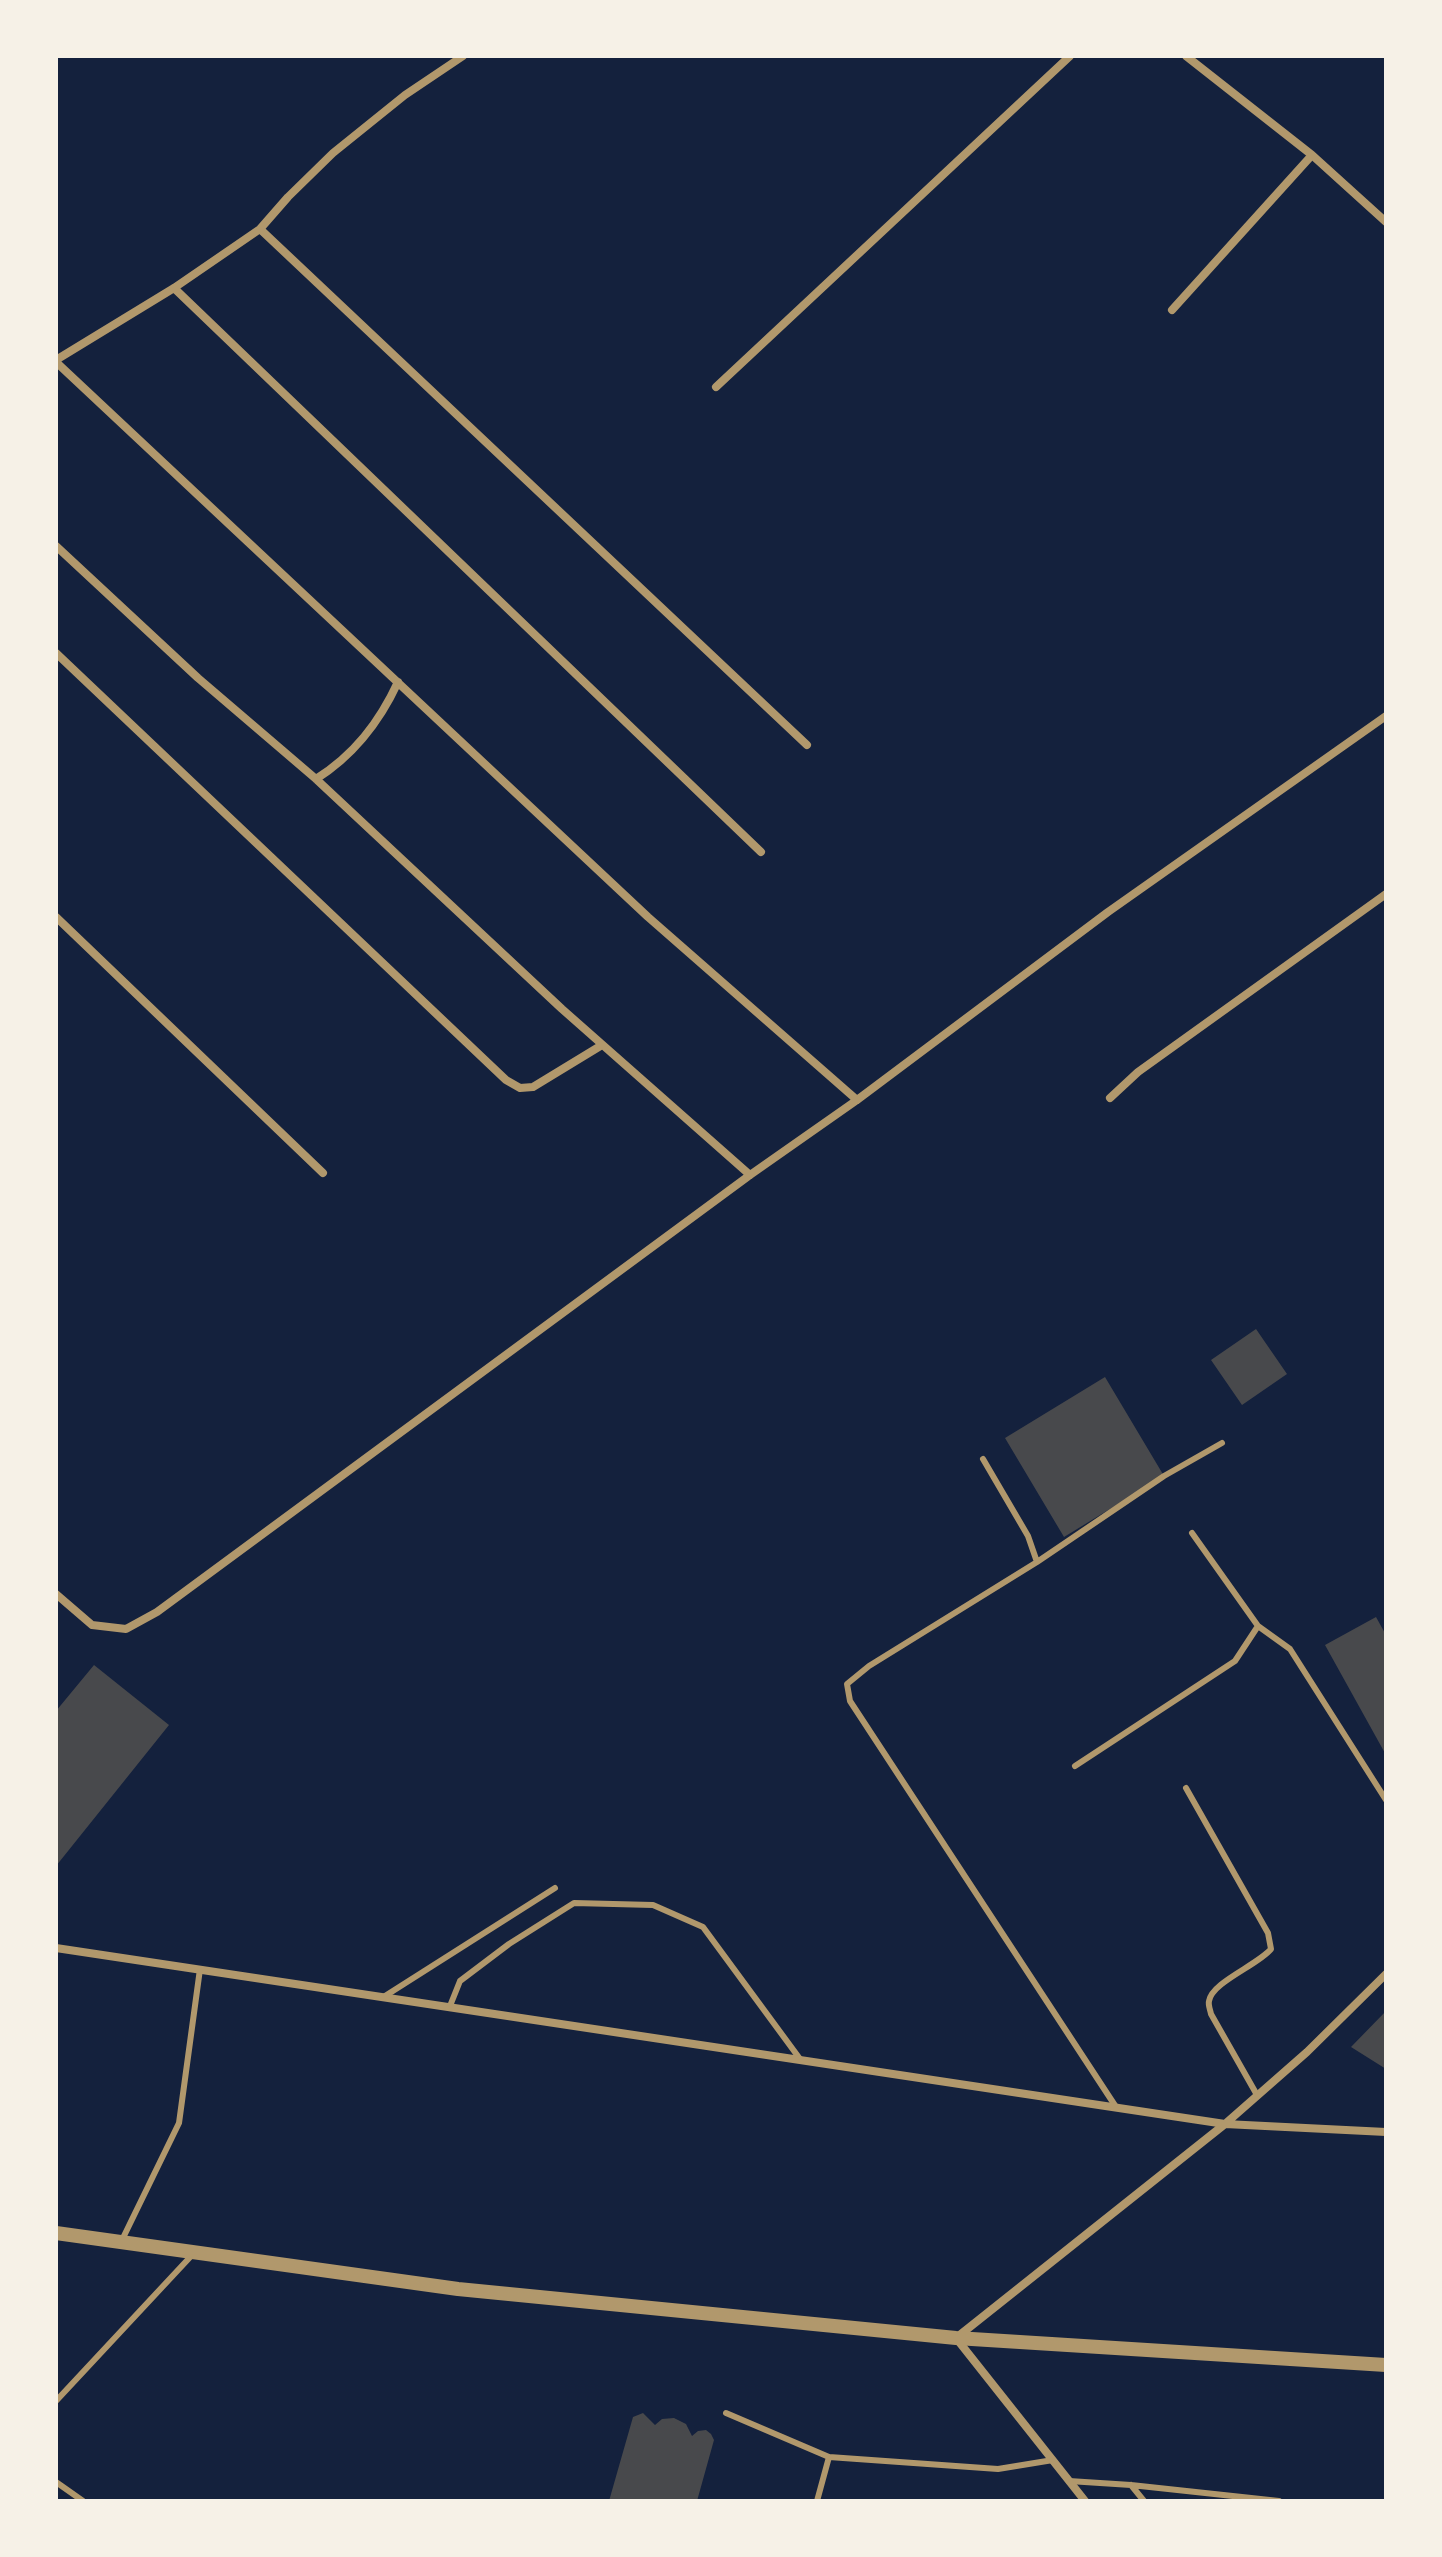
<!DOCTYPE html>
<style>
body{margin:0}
#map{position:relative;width:1442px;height:2557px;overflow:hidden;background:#14213d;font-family:"PT Sans",sans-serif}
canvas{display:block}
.frame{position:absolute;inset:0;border:58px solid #f6f1e7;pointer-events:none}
</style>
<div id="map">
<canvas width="1442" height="2557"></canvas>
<div class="frame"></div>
</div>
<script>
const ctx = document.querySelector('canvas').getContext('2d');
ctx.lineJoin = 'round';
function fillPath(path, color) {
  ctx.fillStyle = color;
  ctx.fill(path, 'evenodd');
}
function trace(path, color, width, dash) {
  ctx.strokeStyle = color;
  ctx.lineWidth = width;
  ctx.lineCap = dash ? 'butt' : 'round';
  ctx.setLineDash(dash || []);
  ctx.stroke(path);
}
fillPath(new Path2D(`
 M 1256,1329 L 1287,1374 L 1242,1405 L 1211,1360 Z
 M 1105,1377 L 1164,1476 L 1064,1537 L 1005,1438 Z
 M 1376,1617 L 1386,1635 L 1386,1755 L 1325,1645 Z
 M 94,1665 L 169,1725 L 56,1866 L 56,1711 Z
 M 1386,2011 L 1386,2069 L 1351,2047 Z
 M 643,2413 L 655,2425 L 662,2419 L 674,2418 L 686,2424 L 692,2436 L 698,2431 L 706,2430 L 711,2434 L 714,2440 L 697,2501 L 609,2501 L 633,2417 Z`), '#48494c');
trace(new Path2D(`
 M 983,1459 L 1028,1536 L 1037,1562 L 869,1666 L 847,1684 L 850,1701 L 1116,2107
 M 1192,1533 L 1258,1626 L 1290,1649 L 1386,1800
 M 1037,1562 L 1164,1476 L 1222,1443
 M 1075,1766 L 1235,1661 L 1258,1626
 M 1186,1788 L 1268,1933 L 1271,1949 C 1258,1965 1212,1982 1209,2001 C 1208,2005 1210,2009 1211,2014 L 1257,2095
 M 385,1996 L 555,1888
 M 450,2006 L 460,1981 L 509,1944 L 574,1903 L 653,1905 L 703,1927 L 800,2059
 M 122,2240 L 179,2123 L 200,1969
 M 56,2401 L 193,2254
 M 726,2413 L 829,2457
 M 1069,2481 L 1131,2485 L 1279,2501
 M 56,2482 L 83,2501
 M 1131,2485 L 1144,2501
 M 817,2501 L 829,2457 L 998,2469 L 1053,2460`), '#b1986c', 6);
trace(new Path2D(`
 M 1186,56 L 1312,155 L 1386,222
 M 260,229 L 807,745
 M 174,288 L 761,852
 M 1172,310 L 1312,155
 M 56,360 L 174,288 L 260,229 L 288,197 L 333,153 L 405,95 L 463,56
 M 56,362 L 648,917 L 857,1100
 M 716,387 L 1070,56
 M 56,546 L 198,678 L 316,779 L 562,1009 L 750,1175
 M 56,653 L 506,1080 L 520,1088 L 533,1087 L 602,1045
 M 316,779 C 354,755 379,723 398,682
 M 56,917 L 323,1173
 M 1110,1098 L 1138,1072 L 1386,894
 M 56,1594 L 92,1625 L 126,1629 L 157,1612 L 750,1175 L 857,1100 L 1108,912 L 1386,716
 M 56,1948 L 1225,2124 L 1386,2132
 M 1085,2501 L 956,2338 L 1225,2124 L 1307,2052 L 1386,1974`), '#b1986c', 8);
trace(new Path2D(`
 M 56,2233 L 458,2289 L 956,2338 L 1386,2365`), '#b1986c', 14);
</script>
